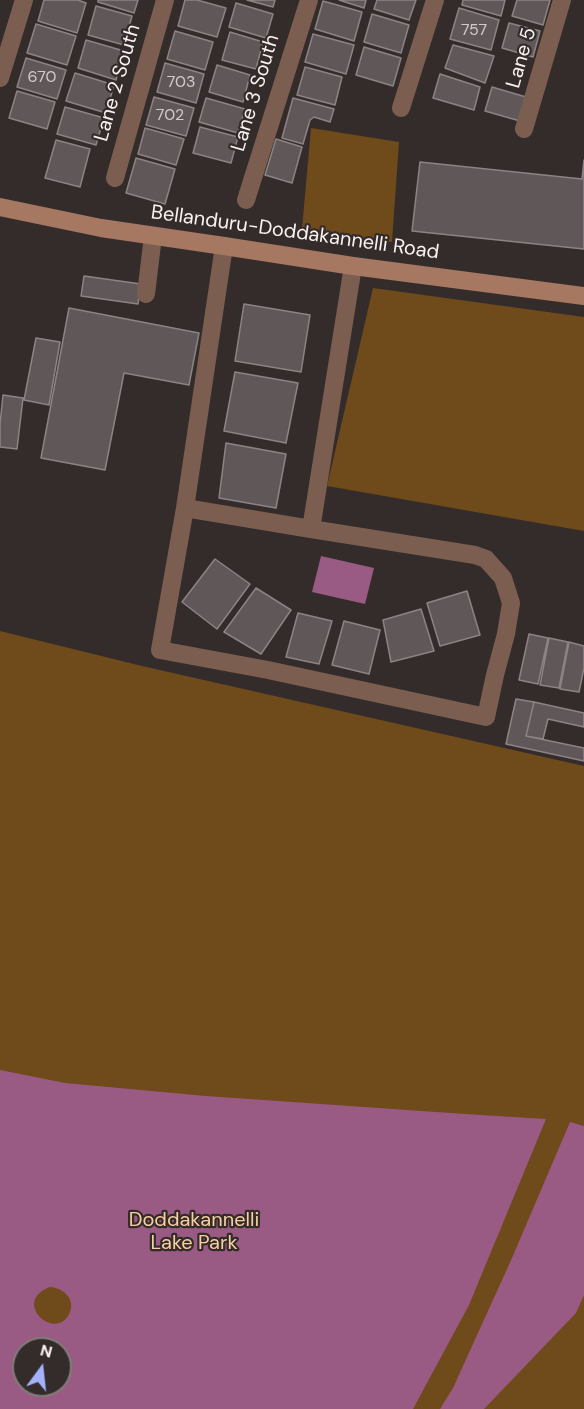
<!DOCTYPE html>
<style>
body{margin:0}
#map{position:relative;width:584px;height:1409px;overflow:hidden;background:#342c2b;font-family:"DM Sans",sans-serif}
canvas{display:block}
.north{position:absolute;left:12px;top:1337px;width:60px;height:60px;box-sizing:border-box;background:#342c2b;border:2px solid #827b7a;border-radius:50%;rotate:15deg;font-size:16px;font-weight:700;line-height:24px;text-align:center;color:#f8f2f1}
.north::after{content:'';display:block;margin:auto;width:21px;height:27px;background:#a4b1fc;clip-path:polygon(50% 0,100% 100%,50% 72%,0 100%)}
</style>
<div id="map">
<canvas width="584" height="1409"></canvas>
<div class="north">N</div>
</div>
<script>
const ctx = document.querySelector('canvas').getContext('2d');
ctx.lineJoin = 'round';
function fillPath(path, color) {
  ctx.fillStyle = color;
  ctx.fill(path, 'evenodd');
}
function trace(path, color, width, dash) {
  ctx.strokeStyle = color;
  ctx.lineWidth = width;
  ctx.lineCap = dash ? 'butt' : 'round';
  ctx.setLineDash(dash || []);
  ctx.stroke(path);
}
function write(font, color, halo, rows, align = 'center') {
  ctx.font = font + ' "DM Sans",sans-serif';
  ctx.lineWidth = 4.5;
  ctx.setLineDash([]);
  ctx.textBaseline = 'middle';
  ctx.strokeStyle = halo;
  ctx.fillStyle = color;
  for (const [text, x, y, turn = 0] of rows) {
    ctx.save();
    ctx.translate(x, y);
    ctx.rotate((+turn || 0) * Math.PI / 180);
    ctx.textAlign = isNaN(turn) ? turn : align;
    if (halo) ctx.strokeText(text, 0, 0);
    ctx.fillText(text, 0, 0);
    ctx.restore();
  }
}
fillPath(new Path2D(`
 M 311,128 L 399,142 L 392,242 L 302,229 Z
 M 373,288 L 584,317 L 584,531 L 327,486 Z
 M 0,631 L 142,666 L 584,766 L 584,1409 L 0,1409 ZM 24,1349 L 60,1349 L 60,1385 L 24,1385 Z`), '#6f4a1a');
fillPath(new Path2D(`
 M 321,556 L 374,568 L 365,604 L 312,592 Z
 M 0,1070 L 65,1083 L 206,1096 L 465,1114 L 546,1119 L 469,1305 L 413,1409 L 0,1409 ZM 50,1287 C 63,1288 75,1298 70,1312 C 57,1344 10,1302 50,1287 ZM 24,1349 L 60,1349 L 60,1385 L 24,1385 Z
 M 570,1122 L 584,1126 L 584,1295 L 576,1313 L 484,1409 L 440,1409 L 453,1388 L 512,1258 Z`), '#995b83');
const building = new Path2D(`
 M 44,0 L 78,0 L 86,3 L 77,33 L 38,21 Z
 M 98,0 L 138,0 L 134,13 L 98,2 Z
 M 185,0 L 197,0 L 226,8 L 217,37 L 178,26 Z
 M 247,0 L 275,0 L 273,7 Z
 M 339,0 L 366,0 L 364,8 Z
 M 377,0 L 416,0 L 409,20 L 374,9 Z
 M 463,0 L 505,0 L 501,16 L 462,5 Z
 M 517,0 L 550,0 L 543,25 L 512,16 Z
 M 323,1 L 362,12 L 354,41 L 315,29 Z
 M 236,3 L 273,14 L 266,38 L 229,27 Z
 M 96,6 L 132,16 L 124,45 L 88,35 Z
 M 459,8 L 499,20 L 491,50 L 450,39 Z
 M 372,14 L 409,25 L 401,53 L 364,42 Z
 M 509,23 L 540,31 L 533,57 L 502,48 Z
 M 36,24 L 76,36 L 67,65 L 27,53 Z
 M 175,31 L 213,42 L 205,70 L 167,59 Z
 M 230,32 L 263,42 L 256,69 L 222,60 Z
 M 313,34 L 354,45 L 346,74 L 305,62 Z
 M 86,40 L 124,51 L 116,80 L 78,68 Z
 M 453,45 L 494,56 L 485,83 L 445,68 Z
 M 364,47 L 401,58 L 393,86 L 356,75 Z
 M 26,58 L 66,70 L 57,99 L 17,87 Z
 M 165,63 L 204,74 L 196,103 L 157,92 Z
 M 217,65 L 250,75 L 243,102 L 209,92 Z
 M 305,67 L 342,77 L 335,105 L 297,95 Z
 M 75,73 L 114,85 L 106,113 L 66,101 Z
 M 440,74 L 480,87 L 474,110 L 433,98 Z
 M 492,87 L 526,97 L 520,121 L 485,111 Z
 M 17,91 L 55,102 L 47,129 L 9,118 Z
 M 154,97 L 194,108 L 186,136 L 146,125 Z
 M 206,98 L 245,109 L 238,133 L 199,122 Z
 M 293,98 L 334,109 L 330,122 L 314,117 L 310,120 L 303,144 L 282,138 Z
 M 65,107 L 104,118 L 96,145 L 57,134 Z
 M 200,127 L 238,137 L 231,163 L 193,153 Z
 M 145,128 L 184,139 L 176,165 L 138,154 Z
 M 276,139 L 302,147 L 292,183 L 265,175 Z
 M 56,140 L 90,149 L 80,187 L 45,178 Z
 M 136,158 L 175,169 L 165,204 L 126,193 Z
 M 584,160 L 584,249 L 412,231 L 420,162 L 582,179 Z
 M 84,276 L 141,284 L 138,304 L 81,296 Z
 M 244,304 L 310,315 L 301,372 L 235,361 Z
 M 69,308 L 199,333 L 189,385 L 124,373 L 105,470 L 41,458 Z
 M 36,338 L 60,342 L 49,405 L 24,400 Z
 M 235,372 L 298,383 L 286,443 L 224,431 Z
 M 3,395 L 23,398 L 17,449 L 0,447 L 0,424 Z
 M 226,443 L 286,454 L 276,508 L 219,498 Z
 M 215,559 L 250,584 L 217,629 L 182,602 Z
 M 256,588 L 291,610 L 261,654 L 224,632 Z
 M 467,591 L 480,635 L 440,646 L 427,603 Z
 M 421,609 L 434,651 L 391,662 L 383,620 Z
 M 298,613 L 332,621 L 319,664 L 286,657 Z
 M 344,621 L 380,630 L 369,674 L 332,665 Z
 M 529,634 L 548,638 L 538,684 L 519,680 Z
 M 549,638 L 568,642 L 559,688 L 540,685 Z
 M 569,642 L 584,646 L 584,668 L 579,692 L 560,689 Z
 M 516,699 L 534,702 L 526,736 L 584,748 L 584,761 L 506,744 Z
 M 534,702 L 584,713 L 584,727 L 548,719 L 543,739 L 526,736 Z`);
fillPath(building, '#605759');
trace(building, '#8d8385', 1.5);
trace(new Path2D(`
 M 0,78 L 24,0
 M 401,108 L 435,0
 M 524,129 L 562,0
 M 115,178 L 165,0
 M 246,200 L 309,0
 M 224,246 L 185,508 L 160,650 L 268,670 L 486,717 L 495,675 L 506,634 L 511,603 L 503,578 L 486,559 L 475,555 L 311,529 L 353,266
 M 146,294 L 153,236
 M 185,508 L 311,529`), '#7b5e50', 18);
trace(new Path2D(`
 M 0,207 L 101,228 L 224,246 L 353,266 L 584,296`), '#a67862', 18);
write('16px', '#d2cbcb', null, [
 ["757",474,31],
 ["670",42,78],
 ["703",181,83],
 ["702",170,116]
]);
write('20px', '#f8f2f1', '#342c2b', [
 ["Lane 5",522,58,-74],
 ["Lane 2 South",118,83,-74],
 ["Lane 3 South",256,93,-73],
 ["Bellanduru-Doddakannelli Road",295,233,8]
]);
write('20px', '#f9cfa1', '#342c2b', [
 ["Doddakannelli",194,1221],
 ["Lake Park",194,1244]
]);
</script>
